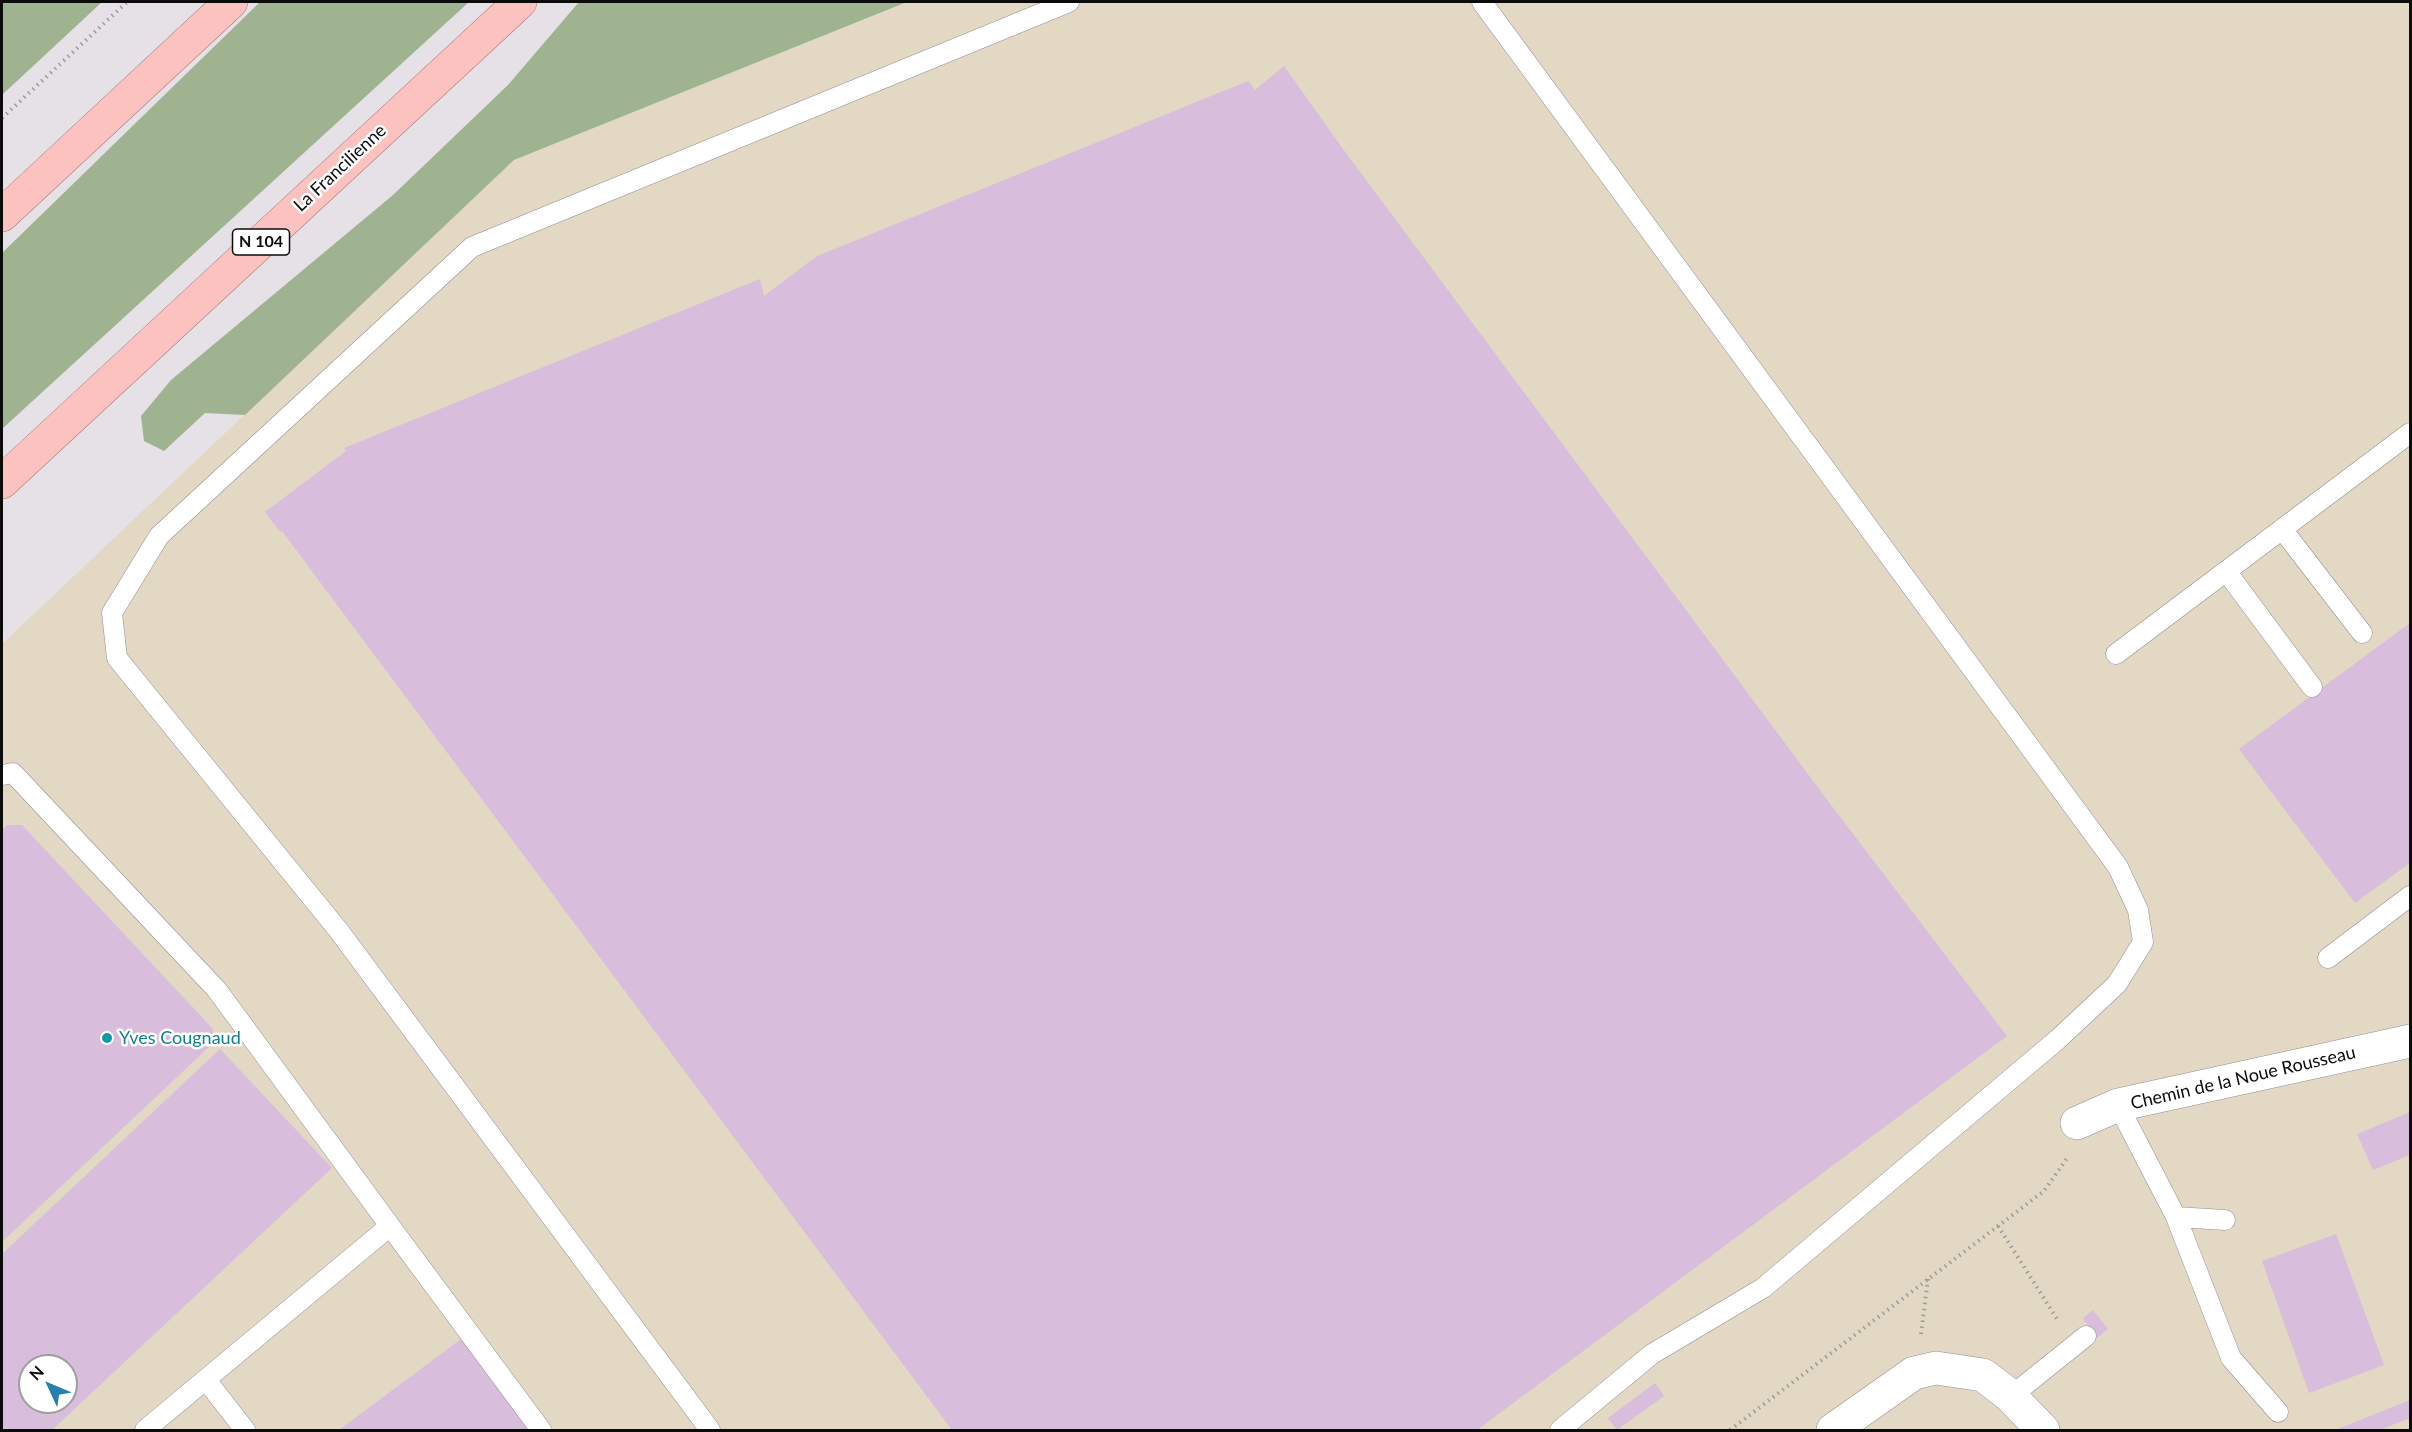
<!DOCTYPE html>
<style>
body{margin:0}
#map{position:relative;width:2412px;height:1432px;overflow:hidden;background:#e5e1e6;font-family:Lato,sans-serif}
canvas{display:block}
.frame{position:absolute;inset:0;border:3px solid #0c0b0c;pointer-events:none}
.north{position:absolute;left:18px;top:1354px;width:60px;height:60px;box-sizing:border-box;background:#fff;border:2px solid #9e9d9e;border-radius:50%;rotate:314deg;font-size:16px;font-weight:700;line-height:24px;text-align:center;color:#0c0b0c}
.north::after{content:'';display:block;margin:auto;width:21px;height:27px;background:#2580ae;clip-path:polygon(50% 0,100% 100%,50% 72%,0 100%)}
</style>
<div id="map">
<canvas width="2412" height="1432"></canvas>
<div class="frame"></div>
<div class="north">N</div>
</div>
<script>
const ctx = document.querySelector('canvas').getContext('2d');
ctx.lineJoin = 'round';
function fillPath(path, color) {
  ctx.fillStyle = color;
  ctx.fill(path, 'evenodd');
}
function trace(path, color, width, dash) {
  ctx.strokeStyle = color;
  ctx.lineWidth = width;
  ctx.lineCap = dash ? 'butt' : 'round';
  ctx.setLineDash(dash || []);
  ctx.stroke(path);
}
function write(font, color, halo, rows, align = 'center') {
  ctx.font = font + ' Lato,sans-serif';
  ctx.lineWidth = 5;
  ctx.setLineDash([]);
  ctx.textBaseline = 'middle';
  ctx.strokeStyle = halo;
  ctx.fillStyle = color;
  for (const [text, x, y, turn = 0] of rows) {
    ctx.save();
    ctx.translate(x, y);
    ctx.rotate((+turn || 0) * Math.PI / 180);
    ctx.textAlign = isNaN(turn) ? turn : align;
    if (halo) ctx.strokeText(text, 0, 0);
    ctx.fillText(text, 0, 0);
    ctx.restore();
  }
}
fillPath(new Path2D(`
 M 907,2 L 2410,2 L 2410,1430 L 2,1430 L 2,644 L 514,160 ZM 30,1366 L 66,1366 L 66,1402 L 30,1402 Z`), '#e3d8c3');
fillPath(new Path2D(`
 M 2,2 L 102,2 L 2,95 Z
 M 260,2 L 469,2 L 2,429 L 2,253 Z
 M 579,2 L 907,2 L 514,160 L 245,415 L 205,413 L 164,451 L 144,441 L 141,416 L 171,380 L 393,195 L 508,85 Z`), '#a0b390');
fillPath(new Path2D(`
 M 1284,66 L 1343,149 L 1828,801 L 2007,1036 L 1477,1430 L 952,1430 L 282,531 L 280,532 L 265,512 L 346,451 L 344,448 L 760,279 L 764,296 L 817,256 L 1248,81 L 1255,90 Z
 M 2410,623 L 2410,863 L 2355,903 L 2239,749 Z
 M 7,825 L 22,825 L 213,1029 L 210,1046 L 2,1242 L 2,830 Z
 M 220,1049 L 332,1168 L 52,1430 L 2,1430 L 2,1254 ZM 30,1366 L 66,1366 L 66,1402 L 30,1402 Z
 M 2410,1112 L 2410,1155 L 2373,1170 L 2357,1134 Z
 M 2336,1234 L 2384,1365 L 2309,1393 L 2262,1261 Z
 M 2093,1310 L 2108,1329 L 2097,1338 L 2083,1318 Z
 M 461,1339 L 529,1430 L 339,1430 Z
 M 1655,1383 L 1664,1396 L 1617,1430 L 1608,1418 Z
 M 2410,1400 L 2410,1418 L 2380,1430 L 2335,1430 Z`), '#d9bddc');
const service = new Path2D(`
 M 1482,2 L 2118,867 L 2138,910 L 2143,942 L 2117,984 L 2057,1040 L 1763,1288 L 1652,1354 L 1560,1430
 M 2282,529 L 2362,633
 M 2226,571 L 2312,687
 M 2116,654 L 2410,433
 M 2,775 L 13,773 L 217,990 L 390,1226 L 145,1430
 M 2328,958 L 2410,896
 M 2118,1105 L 2176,1217 L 2231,1358 L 2278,1412
 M 2176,1217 L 2225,1220
 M 390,1226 L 541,1430
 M 206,1380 L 245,1430
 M 2010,1397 L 2086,1336
 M 710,1430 L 339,931 L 117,658 L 112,613 L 159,536 L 472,247 L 1069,2`);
const minor = new Path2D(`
 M 2077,1123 L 2118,1105 L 2410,1041
 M 1833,1430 L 1914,1373 L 1936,1368 L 1983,1375 L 2008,1394 L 2043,1430`);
const trunk = new Path2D(`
 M 2,215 L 231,2
 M 2,482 L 520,2`);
trace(service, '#918e92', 21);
trace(minor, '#918e92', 34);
trace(trunk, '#a87877', 34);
trace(new Path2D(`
 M 2,118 L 127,2
 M 1998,1226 L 2059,1322
 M 1921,1334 L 1928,1279
 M 1730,1430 L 2044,1191 L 2068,1157`), '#9e9b9f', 4, [1.5, 4.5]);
trace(service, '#fff', 20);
trace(minor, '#fff', 33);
trace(trunk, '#fcc2c0', 33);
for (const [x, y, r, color] of [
 [107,1038,6,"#0f9aa8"]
]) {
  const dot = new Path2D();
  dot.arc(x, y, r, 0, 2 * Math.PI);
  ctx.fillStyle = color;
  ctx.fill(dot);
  trace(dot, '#fff', 2);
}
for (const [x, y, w] of [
 [261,242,57]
]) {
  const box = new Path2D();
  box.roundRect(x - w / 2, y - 13, w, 26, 4.5);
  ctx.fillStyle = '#fff';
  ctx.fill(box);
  trace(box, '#0c0b0c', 1.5);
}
write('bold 16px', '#0c0b0c', null, [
 ["N 104",261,242]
]);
write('18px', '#0c0b0c', '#fff', [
 ["La Francilienne",340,168,-43],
 ["Chemin de la Noue Rousseau",2243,1078,-13]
]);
write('18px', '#0d838f', '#fff', [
 ["Yves Cougnaud",119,1038]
], 'left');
</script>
